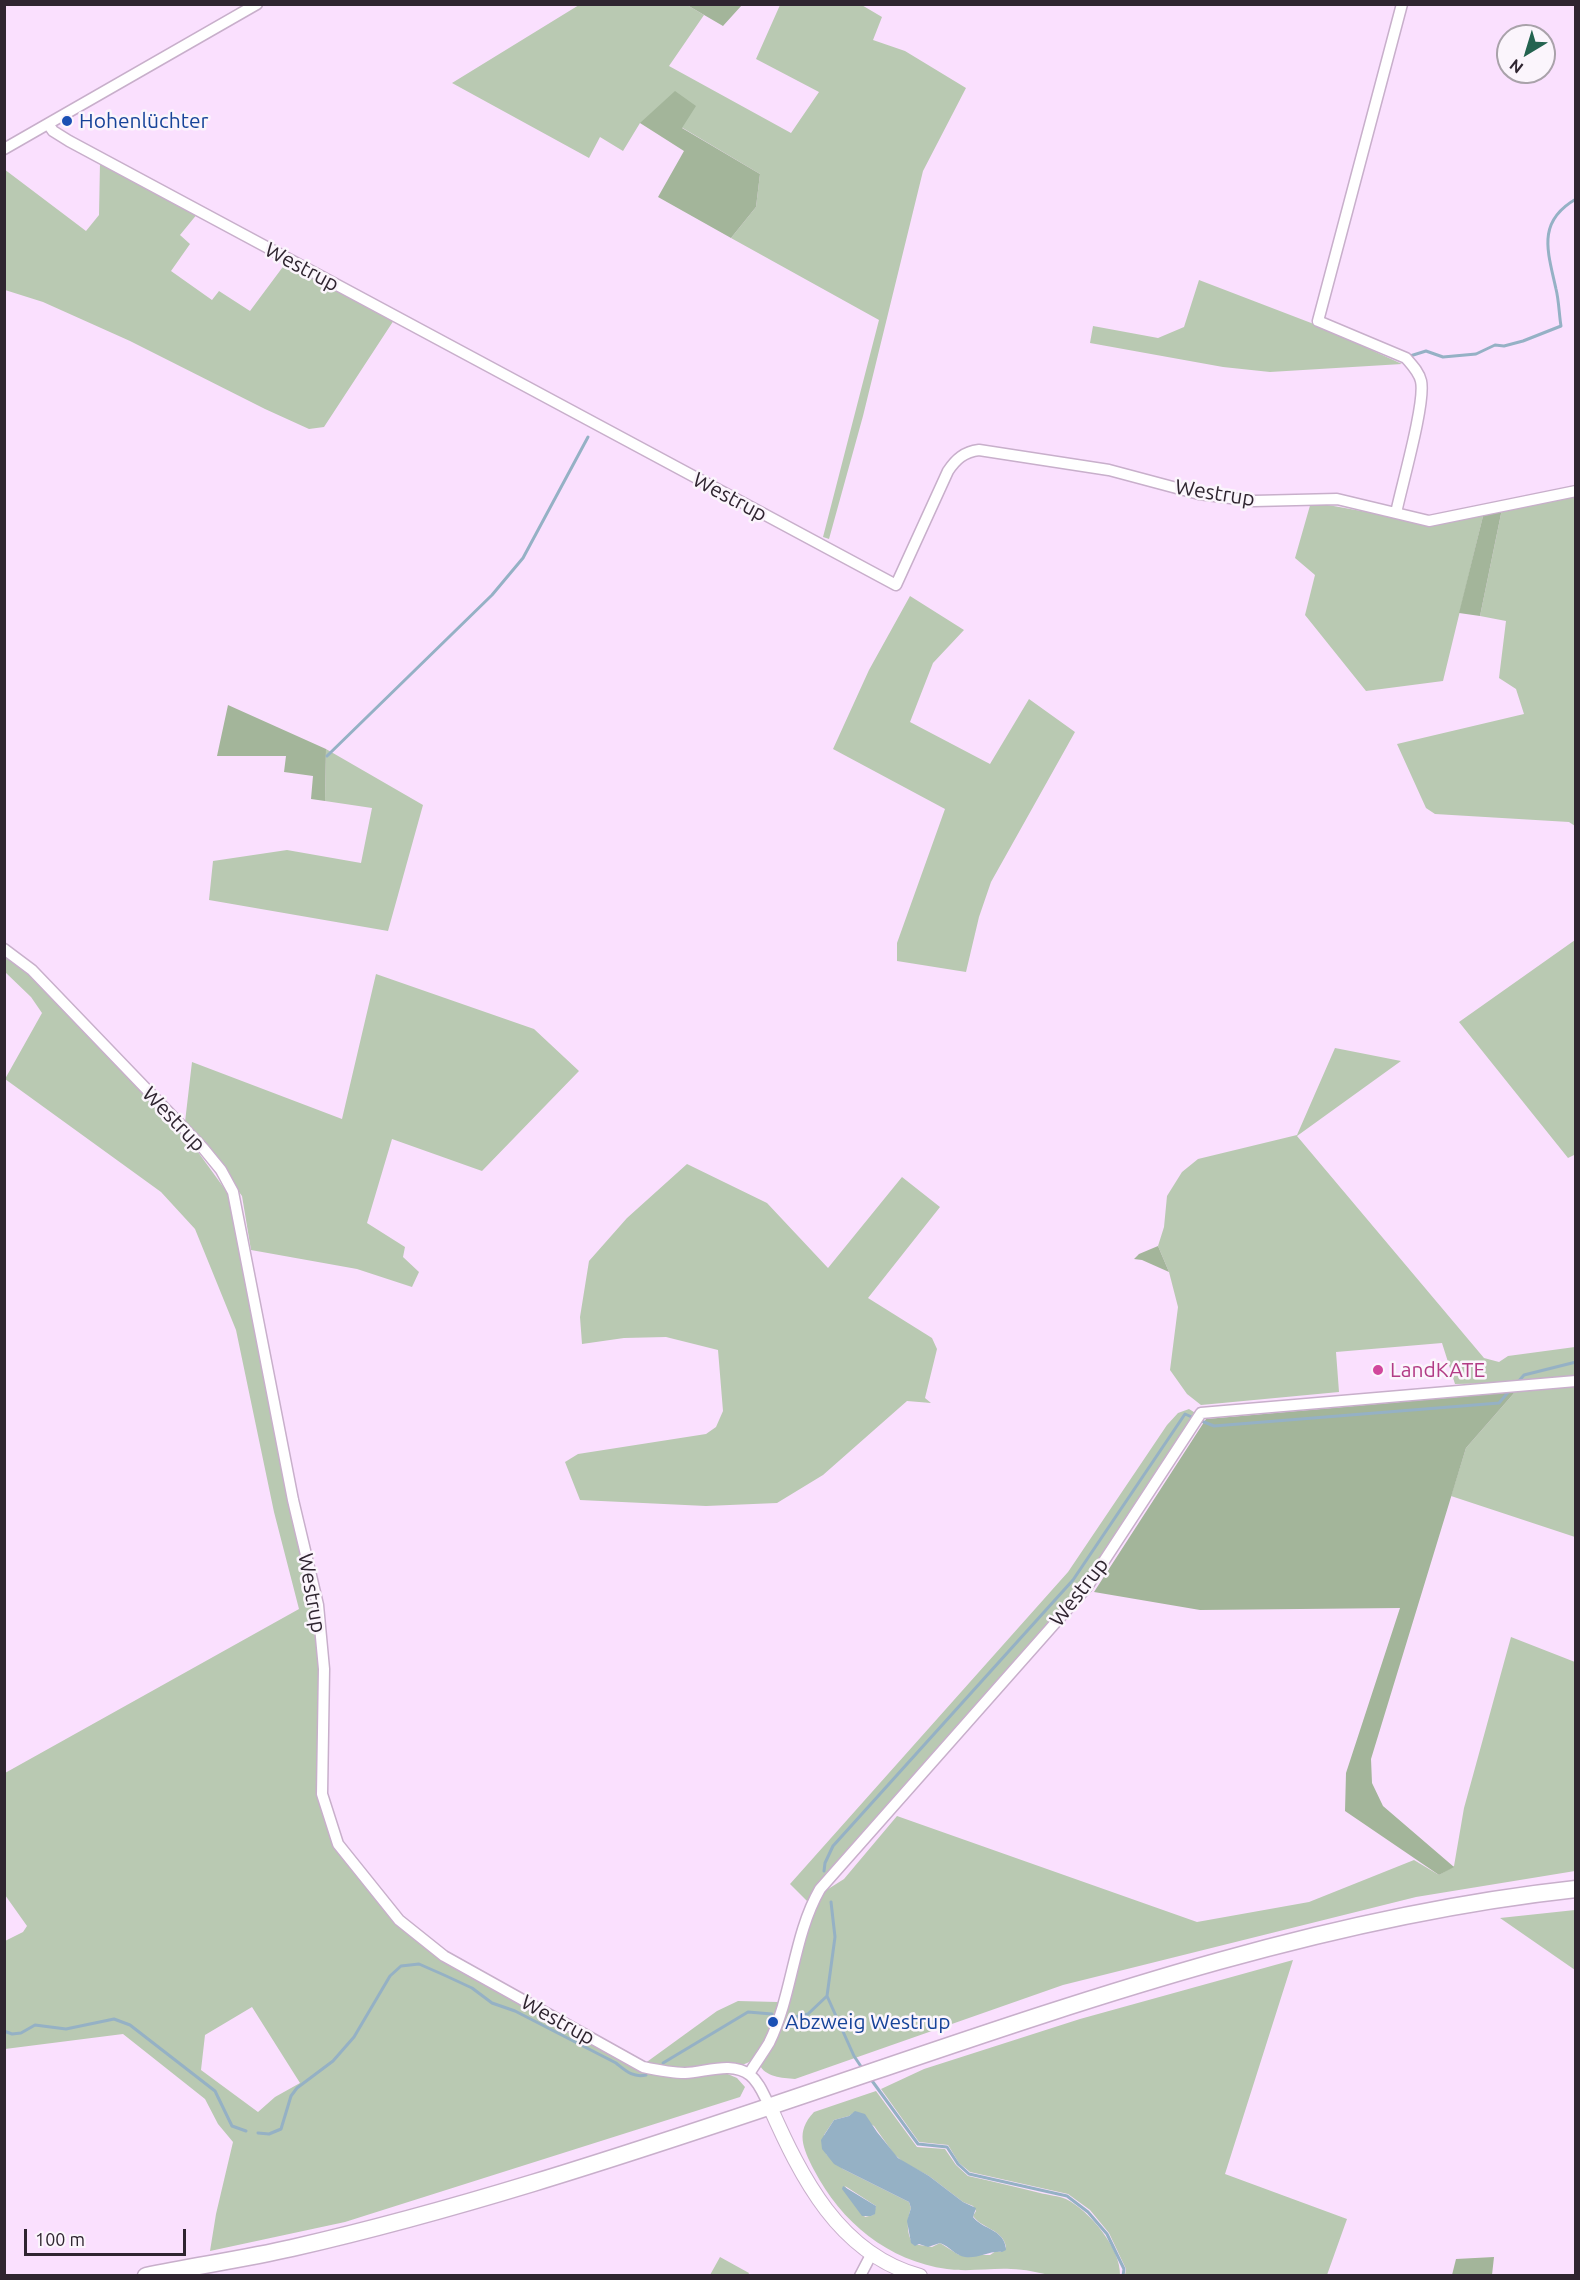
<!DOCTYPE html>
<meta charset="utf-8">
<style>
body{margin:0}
#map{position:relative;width:1580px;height:2280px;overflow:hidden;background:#fae0fe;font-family:Ubuntu,sans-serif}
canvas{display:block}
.frame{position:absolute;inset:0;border:6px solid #2f2530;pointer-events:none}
.north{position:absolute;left:1496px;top:24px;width:60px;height:60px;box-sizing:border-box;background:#fbf5fc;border:2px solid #a9a2aa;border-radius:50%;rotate:218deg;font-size:16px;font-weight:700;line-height:24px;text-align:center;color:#2f2530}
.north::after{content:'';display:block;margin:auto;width:21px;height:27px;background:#246350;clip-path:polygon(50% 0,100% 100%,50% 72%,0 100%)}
.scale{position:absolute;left:24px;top:2229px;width:162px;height:27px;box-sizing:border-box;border:3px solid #2f2530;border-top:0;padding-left:8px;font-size:18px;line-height:21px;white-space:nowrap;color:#2f2530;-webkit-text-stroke:4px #fbf5fc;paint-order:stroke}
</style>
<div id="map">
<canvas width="1580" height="2280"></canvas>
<div class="frame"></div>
<div class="north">N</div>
<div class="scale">100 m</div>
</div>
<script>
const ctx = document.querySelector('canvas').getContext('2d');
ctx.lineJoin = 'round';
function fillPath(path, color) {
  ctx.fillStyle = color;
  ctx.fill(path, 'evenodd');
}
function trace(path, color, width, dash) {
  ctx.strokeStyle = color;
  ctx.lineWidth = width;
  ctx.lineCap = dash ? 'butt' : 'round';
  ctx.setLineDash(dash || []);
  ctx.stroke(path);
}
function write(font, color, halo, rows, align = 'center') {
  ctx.font = font + ' Ubuntu,sans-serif';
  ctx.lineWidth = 5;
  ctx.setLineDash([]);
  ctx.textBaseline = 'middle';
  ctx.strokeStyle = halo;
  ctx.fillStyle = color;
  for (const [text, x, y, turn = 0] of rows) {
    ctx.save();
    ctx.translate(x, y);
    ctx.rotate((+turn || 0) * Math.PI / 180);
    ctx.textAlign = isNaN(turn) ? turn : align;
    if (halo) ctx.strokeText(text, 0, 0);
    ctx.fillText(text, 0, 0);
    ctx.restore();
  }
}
fillPath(new Path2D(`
 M 860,4 L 882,17 L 873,40 L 905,51 L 966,88 L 923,171 L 863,416 L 829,539 L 823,537 L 879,320 L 731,238 L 756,207 L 760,174 L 681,127 L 640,123 L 623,151 L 600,137 L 589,158 L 452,83 L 579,5 L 687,5 L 704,15 L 669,66 L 791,133 L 819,92 L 756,59 L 780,5 Z
 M 100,162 L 198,213 L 180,235 L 190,244 L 171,271 L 212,300 L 219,291 L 250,311 L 288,260 L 394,320 L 324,427 L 309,429 L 265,409 L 130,341 L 43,302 L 5,290 L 4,169 L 86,231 L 99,215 Z
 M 1199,280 L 1319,326 L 1402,364 L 1270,372 L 1223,367 L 1090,343 L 1093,326 L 1158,338 L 1184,327 Z
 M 1575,494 L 1575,826 L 1569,822 L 1435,814 L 1426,808 L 1397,744 L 1524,714 L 1516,689 L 1499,678 L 1506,621 L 1480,616 L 1502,509 Z
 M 1311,502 L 1429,523 L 1484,512 L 1443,681 L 1366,691 L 1305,615 L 1315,575 L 1295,558 Z
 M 910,596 L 964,630 L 933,663 L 910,722 L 990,764 L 1029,699 L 1075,732 L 991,882 L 979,917 L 966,972 L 897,961 L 897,943 L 945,809 L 833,749 L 869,670 Z
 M 326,749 L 423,805 L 388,931 L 209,900 L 213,861 L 287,850 L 361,863 L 372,808 L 325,801 Z
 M 1575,940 L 1576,1154 L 1568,1158 L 1459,1022 Z
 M 4,951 L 30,972 L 176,1126 L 198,1152 L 232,1199 L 314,1604 L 320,1671 L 319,1796 L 336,1847 L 396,1924 L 642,2070 L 723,2072 L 737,2078 L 745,2087 L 740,2097 L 345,2222 L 210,2251 L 216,2214 L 233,2142 L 218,2124 L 205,2099 L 123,2034 L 5,2049 L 5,1941 L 23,1932 L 27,1926 L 5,1895 L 5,1773 L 299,1609 L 274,1512 L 236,1330 L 195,1229 L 161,1192 L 5,1079 L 42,1013 L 31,997 L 5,972 ZM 252,2007 L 300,2083 L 275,2097 L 258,2112 L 201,2070 L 205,2035 Z
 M 376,974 L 534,1029 L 579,1071 L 482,1171 L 392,1139 L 367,1223 L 405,1247 L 403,1257 L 419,1272 L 412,1287 L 357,1269 L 251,1250 L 242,1196 L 205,1145 L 185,1122 L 192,1062 L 342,1119 Z
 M 1335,1048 L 1401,1061 L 1297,1136 L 1484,1358 L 1499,1362 L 1508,1356 L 1575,1347 L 1575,1375 L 1513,1383 L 1455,1384 L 1442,1343 L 1336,1352 L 1339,1392 L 1201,1405 L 1187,1394 L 1170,1370 L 1178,1307 L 1169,1272 L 1158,1246 L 1164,1227 L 1167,1196 L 1182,1172 L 1198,1159 L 1297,1135 Z
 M 687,1164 L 767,1203 L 828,1268 L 902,1177 L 940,1207 L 868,1298 L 932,1338 L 937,1349 L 925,1398 L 931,1403 L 907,1401 L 823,1475 L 777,1503 L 706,1506 L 580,1500 L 565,1462 L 578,1454 L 706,1434 L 716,1427 L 723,1411 L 718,1350 L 666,1337 L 624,1338 L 582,1344 L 580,1317 L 589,1261 L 627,1218 Z
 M 1575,1385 L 1575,1537 L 1451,1496 L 1466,1448 L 1515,1392 Z
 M 1189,1409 L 1197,1414 L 1085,1587 L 808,1902 L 790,1884 L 1068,1572 L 1167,1425 L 1178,1413 Z
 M 1511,1637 L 1575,1662 L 1575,1871 L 1416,1897 L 1063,1985 L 795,2079 C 782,2078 765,2077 759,2064 L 812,1913 L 825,1891 L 844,1879 L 897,1816 L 1197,1922 L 1309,1902 L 1414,1860 L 1439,1875 L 1454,1866 L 1464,1808 Z
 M 1575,1910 L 1575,1970 L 1500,1918 Z
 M 1293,1960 L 1225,2174 L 1347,2219 L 1327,2275 L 1125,2275 L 1126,2269 L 1109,2233 L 1090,2210 L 1068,2194 L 970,2172 L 959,2163 L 948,2145 L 919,2142 L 881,2089 L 924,2069 L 1080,2019 Z
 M 738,2001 L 778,2002 C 774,2019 766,2051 751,2061 C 734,2073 666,2067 644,2064 L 717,2011 Z
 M 876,2091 L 917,2147 L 945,2149 L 956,2165 L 968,2176 C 992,2181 1016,2187 1040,2193 C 1048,2195 1059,2196 1066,2199 C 1090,2211 1121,2249 1120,2275 C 1098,2275 1073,2279 1051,2275 C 1038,2273 1025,2269 1011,2269 C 990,2268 969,2272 947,2269 C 888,2261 841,2222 814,2170 C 803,2148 795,2132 814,2112 ZM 853,2113 L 874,2126 L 894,2154 L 903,2162 L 929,2176 L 963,2202 L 973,2206 L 976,2211 L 973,2216 C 982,2229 1003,2229 1006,2247 L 1001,2252 L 996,2251 L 990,2255 L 959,2255 L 940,2243 L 932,2247 L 913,2244 C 906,2233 907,2220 911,2208 L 909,2202 L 843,2169 L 826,2154 L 824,2135 L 834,2120 L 849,2116 ZM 845,2186 L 876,2206 L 873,2215 L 865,2217 Z
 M 720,2257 L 749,2273 L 748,2275 L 710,2275 Z`), '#b9c9b2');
fillPath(new Path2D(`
 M 687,5 L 742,5 L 723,26 Z
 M 675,91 L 696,106 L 682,128 L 760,174 L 756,207 L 731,238 L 658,197 L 684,151 L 640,123 Z
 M 1502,509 L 1480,616 L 1459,613 L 1484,512 Z
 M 228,705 L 326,749 L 325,801 L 311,799 L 313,776 L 284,772 L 286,756 L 217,756 Z
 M 1158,1246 L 1169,1272 L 1142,1260 L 1134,1259 L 1139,1254 Z
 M 1515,1392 L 1466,1448 L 1371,1759 L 1372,1783 L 1383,1806 L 1454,1867 L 1439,1875 L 1345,1811 L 1346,1773 L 1400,1608 L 1200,1610 L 1094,1592 L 1206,1419 Z
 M 1494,2257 L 1492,2275 L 1452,2275 L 1456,2259 Z`), '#a3b59a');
fillPath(new Path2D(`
 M 855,2111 L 865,2114 L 877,2132 L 898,2158 L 929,2176 L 963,2202 L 976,2208 L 973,2217 C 983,2230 1005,2229 1006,2250 L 1002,2252 C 991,2250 978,2259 965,2257 C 956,2256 949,2246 940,2243 L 928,2247 L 919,2244 L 915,2246 L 911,2243 L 907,2221 L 911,2208 L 909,2202 L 843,2169 L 834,2164 L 822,2149 L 821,2140 L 834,2120 L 849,2116 Z
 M 843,2186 L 876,2206 L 875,2214 L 871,2216 L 862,2216 L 842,2189 Z`), '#95b1c5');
trace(new Path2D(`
 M 1410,356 L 1426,351 L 1443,357 L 1476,354 L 1495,345 L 1504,346 L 1523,341 L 1561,326 C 1559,314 1559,301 1556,289 C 1548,252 1536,222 1576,199
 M 327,756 L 492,595 L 523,558 L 588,437
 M 1518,1382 L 1524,1375 L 1576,1362
 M 1199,1420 L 1214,1426 L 1499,1403 L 1511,1389
 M 824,1871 L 825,1863 L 833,1846 L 1073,1580 L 1185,1414 L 1194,1418
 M 831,1902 L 835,1937 L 827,1996 L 854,2056 L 862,2068
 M 790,2018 L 808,2014 L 827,1996
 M 4,2031 L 12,2034 L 21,2033 L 35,2025 L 66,2029 L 114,2019 L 130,2025 L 215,2091 L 232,2126 L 246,2131
 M 663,2063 L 748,2012 L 772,2014
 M 870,2078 L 918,2144 L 947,2147 L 958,2164 L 969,2174 L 1067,2196 L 1088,2212 L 1107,2234 L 1124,2269 L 1123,2276
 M 258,2133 L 269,2134 L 281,2129 L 291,2096 L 297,2088 L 333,2061 L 354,2037 L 390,1976 L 401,1966 L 419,1964 L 444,1975 L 472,1988 L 492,2003 L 515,2011 L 616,2063 C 626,2071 633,2078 646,2075`), '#95b1c5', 3);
const minor = new Path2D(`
 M 48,124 L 53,131 L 69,141 L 896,585 L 948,471 C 956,459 964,452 979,450 L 1109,470 L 1199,494 L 1254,501 L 1337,499 L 1429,521 L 1576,491
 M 4,149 L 257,4
 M 1396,513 C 1401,488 1426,402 1421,381 C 1419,372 1412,365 1406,358 L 1318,321 L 1402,4
 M 4,949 L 32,970 L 203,1148 L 221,1170 L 233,1192 L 293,1500 L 318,1605 L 324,1669 L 322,1794 L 338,1844 L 399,1920 L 444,1956 L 643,2067 C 657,2070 671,2073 685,2073 C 706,2072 732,2061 750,2075 C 760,2083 764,2096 770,2107
 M 749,2074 C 755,2064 763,2053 769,2043 C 793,1994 793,1936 820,1889 L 1087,1587 L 1201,1413 L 1576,1381
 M 860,2276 L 872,2253`);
const tertiary = new Path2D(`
 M 770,2107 C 801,2177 839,2254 920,2276`);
const primary = new Path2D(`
 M 146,2276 C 194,2266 244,2259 292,2248 C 454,2211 613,2159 771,2106 C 1034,2018 1298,1919 1576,1889`);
trace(minor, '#c8afcb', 13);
trace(tertiary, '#c8afcb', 16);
trace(primary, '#c8afcb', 19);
trace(minor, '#fff', 10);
trace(tertiary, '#fff', 14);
trace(primary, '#fff', 16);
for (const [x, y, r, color] of [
 [67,121,6,"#1a4fb4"],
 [1378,1370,6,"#d1479c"],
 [773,2022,6,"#1a4fb4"]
]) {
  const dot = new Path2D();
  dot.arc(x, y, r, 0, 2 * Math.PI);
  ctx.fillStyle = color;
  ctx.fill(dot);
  trace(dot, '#fbf5fc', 2);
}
write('21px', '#164399', '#fbf5fc', [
 ["Hohenlüchter",79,121],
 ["Abzweig Westrup",785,2022]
], 'left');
write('21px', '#2f2530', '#fbf5fc', [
 ["Westrup",302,267,28],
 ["Westrup",1215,493,9],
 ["Westrup",730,497,28],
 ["Westrup",174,1119,46],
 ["Westrup",1079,1592,-52],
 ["Westrup",312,1593,80],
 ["Westrup",558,2020,29]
]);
write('21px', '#b23c85', '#fbf5fc', [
 ["LandKATE",1390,1370]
], 'left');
</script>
